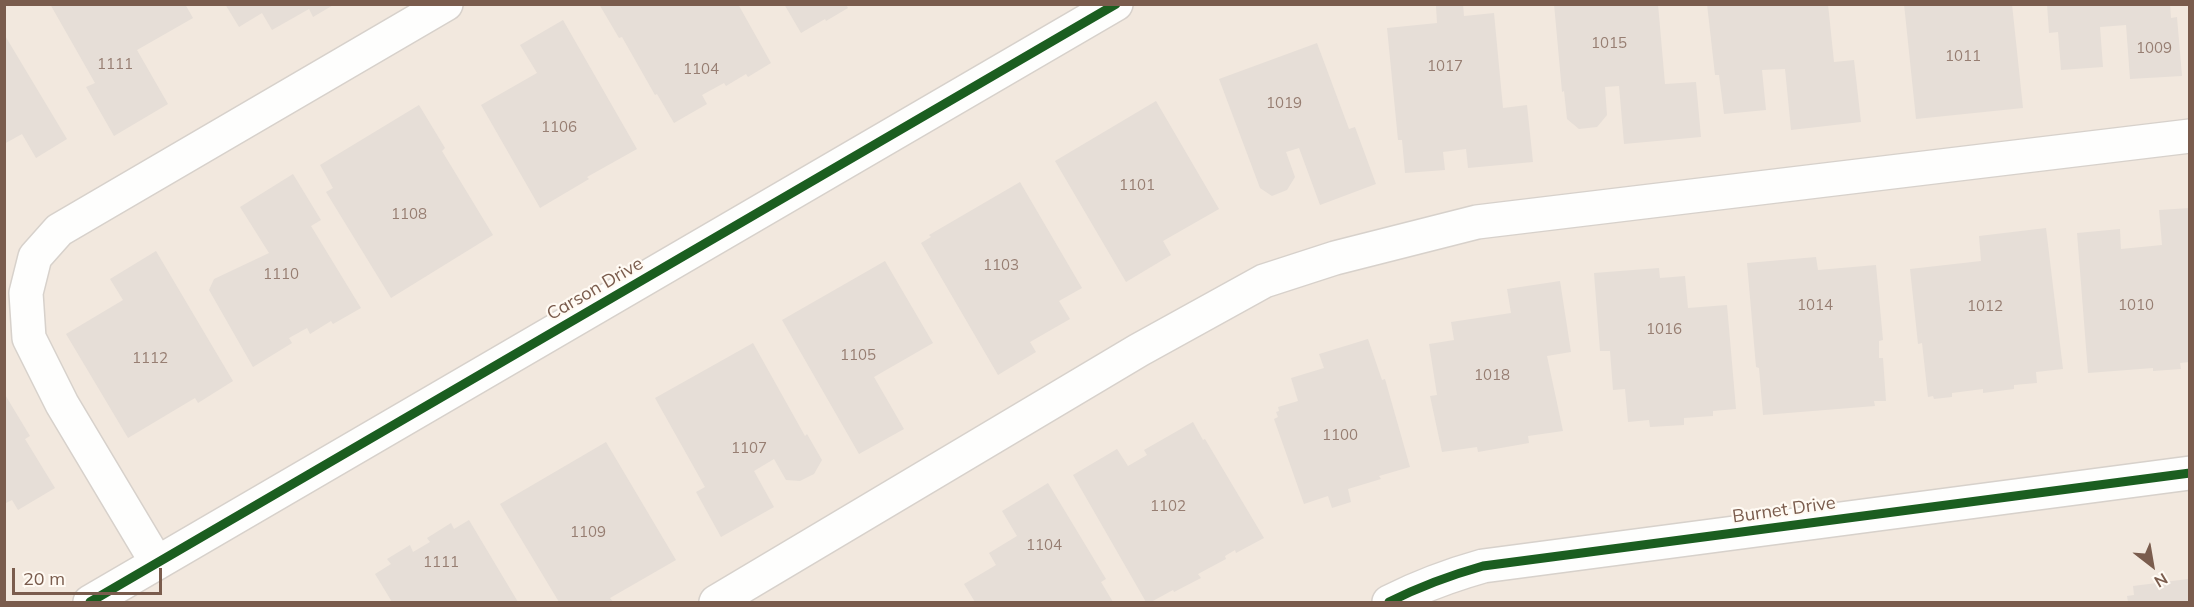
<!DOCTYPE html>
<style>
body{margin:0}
#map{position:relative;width:2194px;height:607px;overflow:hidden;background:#f9f5f0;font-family:Mulish,sans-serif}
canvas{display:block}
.frame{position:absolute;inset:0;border:6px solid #7a5c4d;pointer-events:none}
.north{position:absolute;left:2122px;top:535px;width:60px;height:60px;-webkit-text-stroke:4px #fffaf3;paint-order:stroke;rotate:149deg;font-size:16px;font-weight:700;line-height:24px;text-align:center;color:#7a5c4d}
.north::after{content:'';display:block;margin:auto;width:21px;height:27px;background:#7a5c4d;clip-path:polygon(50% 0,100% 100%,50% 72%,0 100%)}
.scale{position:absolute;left:12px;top:568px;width:150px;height:27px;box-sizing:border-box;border:3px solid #7a5c4d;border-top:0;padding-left:8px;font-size:18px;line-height:21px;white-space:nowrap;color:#7a5c4d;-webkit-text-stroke:4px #fffaf3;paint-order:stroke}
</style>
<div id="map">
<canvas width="2194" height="607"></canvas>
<div class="frame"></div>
<div class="north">N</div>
<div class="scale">20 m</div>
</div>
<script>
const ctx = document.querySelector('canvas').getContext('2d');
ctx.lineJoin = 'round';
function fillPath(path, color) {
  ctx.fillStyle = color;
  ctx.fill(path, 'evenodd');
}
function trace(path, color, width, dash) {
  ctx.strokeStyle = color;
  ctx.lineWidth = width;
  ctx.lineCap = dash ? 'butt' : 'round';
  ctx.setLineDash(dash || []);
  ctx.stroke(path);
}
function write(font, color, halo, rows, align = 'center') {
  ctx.font = font + ' Mulish,sans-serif';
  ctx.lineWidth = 4.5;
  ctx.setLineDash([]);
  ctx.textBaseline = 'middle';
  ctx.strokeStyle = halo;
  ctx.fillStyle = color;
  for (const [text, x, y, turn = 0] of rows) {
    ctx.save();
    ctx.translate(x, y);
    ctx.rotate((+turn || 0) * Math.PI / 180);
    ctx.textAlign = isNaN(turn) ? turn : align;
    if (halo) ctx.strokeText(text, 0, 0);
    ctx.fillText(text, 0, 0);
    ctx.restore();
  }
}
fillPath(new Path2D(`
 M 5,5 L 2189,5 L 2189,602 L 5,602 Z`), '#f2e8de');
fillPath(new Path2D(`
 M 50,4 L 185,4 L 193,18 L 137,50 L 168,104 L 114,136 L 86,87 L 95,83 Z
 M 225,4 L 335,4 L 313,17 L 309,9 L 272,30 L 262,13 L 239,27 Z
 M 599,4 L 738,4 L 771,63 L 748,77 L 746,74 L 726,86 L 724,83 L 702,95 L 707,104 L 674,123 L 657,94 L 655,95 L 622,37 L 619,38 Z
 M 784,4 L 846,4 L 848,8 L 826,21 L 825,19 L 801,33 Z
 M 1463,4 L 1464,16 L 1494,13 L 1503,108 L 1527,105 L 1533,162 L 1468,168 L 1466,149 L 1443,152 L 1445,170 L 1405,173 L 1402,140 L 1398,140 L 1387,28 L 1437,23 L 1436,6 Z
 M 1554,4 L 1658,4 L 1665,84 L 1696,82 L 1701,137 L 1624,144 L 1619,86 L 1605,87 L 1607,115 L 1597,127 L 1579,129 L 1567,119 L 1564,91 L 1562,92 Z
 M 1707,4 L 1828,4 L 1834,62 L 1854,60 L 1861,122 L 1791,130 L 1785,69 L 1762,70 L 1766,110 L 1724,114 L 1719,75 L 1715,75 Z
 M 1904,4 L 2012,4 L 2023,108 L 1916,119 Z
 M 2047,4 L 2170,4 L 2171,18 L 2177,17 L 2182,76 L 2130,79 L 2126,25 L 2100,27 L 2103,67 L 2061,70 L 2058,32 L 2049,33 Z
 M 563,20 L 637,149 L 587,177 L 589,179 L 540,208 L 481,105 L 537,73 L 520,45 Z
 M 4,34 L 67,139 L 36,158 L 22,134 L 4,144 Z
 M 1317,43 L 1349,129 L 1355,127 L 1376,184 L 1320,205 L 1299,148 L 1286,152 L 1295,177 L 1287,190 L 1272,196 L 1260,188 L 1219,79 Z
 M 1156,101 L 1219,209 L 1163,241 L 1171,255 L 1126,282 L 1055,161 Z
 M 419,105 L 445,148 L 442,151 L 493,235 L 391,298 L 326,192 L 333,188 L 320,165 Z
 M 293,174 L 321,220 L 311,226 L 361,308 L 333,324 L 331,321 L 310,334 L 307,328 L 289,338 L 292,343 L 253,367 L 209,290 L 214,279 L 269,253 L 240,207 Z
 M 1020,182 L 1082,288 L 1059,301 L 1070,319 L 1030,342 L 1036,352 L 998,375 L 921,243 L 931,237 L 929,235 Z
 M 2190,208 L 2190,362 L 2180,363 L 2181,369 L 2153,371 L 2153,368 L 2088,373 L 2077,233 L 2120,229 L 2121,249 L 2162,245 L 2159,210 Z
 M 2046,228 L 2063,369 L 2036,372 L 2037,383 L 2014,385 L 2014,389 L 1983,393 L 1983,389 L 1952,393 L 1952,397 L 1934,399 L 1933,396 L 1928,397 L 1922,343 L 1918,344 L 1910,269 L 1981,261 L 1979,236 Z
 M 156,251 L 233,381 L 198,403 L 195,398 L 128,438 L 66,334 L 123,300 L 110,279 Z
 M 1816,257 L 1818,270 L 1876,265 L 1883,340 L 1879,341 L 1879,358 L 1883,358 L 1886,401 L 1874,401 L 1875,406 L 1763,415 L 1759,368 L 1756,367 L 1747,263 Z
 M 885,261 L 933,343 L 874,377 L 904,429 L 859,454 L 782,320 Z
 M 1659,268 L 1660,278 L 1685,276 L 1688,308 L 1727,305 L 1736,409 L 1713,411 L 1713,416 L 1684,418 L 1684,425 L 1650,427 L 1649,420 L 1628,422 L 1625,389 L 1613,390 L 1610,351 L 1600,351 L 1594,273 Z
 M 1560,281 L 1571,352 L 1547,356 L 1563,431 L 1528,436 L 1529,443 L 1478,452 L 1477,447 L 1442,452 L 1430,396 L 1437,395 L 1429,344 L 1454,340 L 1451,322 L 1511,313 L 1507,289 Z
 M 1368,339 L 1382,380 L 1385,379 L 1410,467 L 1379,476 L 1381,479 L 1348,489 L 1351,502 L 1332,508 L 1328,496 L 1304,504 L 1274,419 L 1278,417 L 1276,412 L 1279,411 L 1278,407 L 1298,401 L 1291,378 L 1324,368 L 1319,354 Z
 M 753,343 L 805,436 L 807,434 L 822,460 L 814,474 L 800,481 L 786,480 L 774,459 L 754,471 L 774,507 L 721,537 L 696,492 L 705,487 L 655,398 Z
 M 4,393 L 30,436 L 25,439 L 55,488 L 18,510 L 12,500 L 4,504 Z
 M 1193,422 L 1203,440 L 1205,439 L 1264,538 L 1236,553 L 1235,550 L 1225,556 L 1226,559 L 1198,574 L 1201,578 L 1174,592 L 1173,590 L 1151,602 L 1146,602 L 1073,475 L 1117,449 L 1128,466 L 1147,455 L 1144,450 Z
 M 606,442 L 676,560 L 610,598 L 613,602 L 559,602 L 500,504 Z
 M 1048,483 L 1106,579 L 1101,582 L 1113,602 L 975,602 L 964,584 L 996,565 L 989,553 L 1017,536 L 1002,511 Z
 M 469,520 L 518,602 L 392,602 L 375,574 L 391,564 L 387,559 L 410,545 L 413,552 L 430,542 L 427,538 L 451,523 L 454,529 Z
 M 2188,579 L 2190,602 L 2128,602 L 2127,596 L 2134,595 L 2133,586 Z`), '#e6ded7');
const minor = new Path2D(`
 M 157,563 L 62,404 L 29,338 L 26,293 L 35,257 L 59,230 L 446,4
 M 90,602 L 1116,4
 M 716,602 L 1139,350 L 1264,281 L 1335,258 L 1477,222 L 2190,136
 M 1389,602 C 1419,587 1451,575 1483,566 L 2190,473`);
trace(minor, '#d7d1cb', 36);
trace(minor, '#fefefd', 33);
trace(new Path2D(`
 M 90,602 L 1116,4
 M 1389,602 C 1419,587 1451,575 1483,566 L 2190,473`), '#1b5e20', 9);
write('15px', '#977e72', null, [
 ["1015",1609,43],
 ["1009",2154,48],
 ["1011",1963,56],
 ["1111",115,64],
 ["1017",1445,66],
 ["1104",701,69],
 ["1019",1284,103],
 ["1106",559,127],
 ["1101",1137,185],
 ["1108",409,214],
 ["1103",1001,265],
 ["1110",281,274],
 ["1014",1815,305],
 ["1010",2136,305],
 ["1012",1985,306],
 ["1016",1664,329],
 ["1105",858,355],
 ["1112",150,358],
 ["1018",1492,375],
 ["1100",1340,435],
 ["1107",749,448],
 ["1102",1168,506],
 ["1109",588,532],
 ["1104",1044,545],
 ["1111",441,562]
]);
write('18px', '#7a5c4d', '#fffaf3', [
 ["Carson Drive",595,289,-30],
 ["Burnet Drive",1784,510,-8]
]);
</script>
